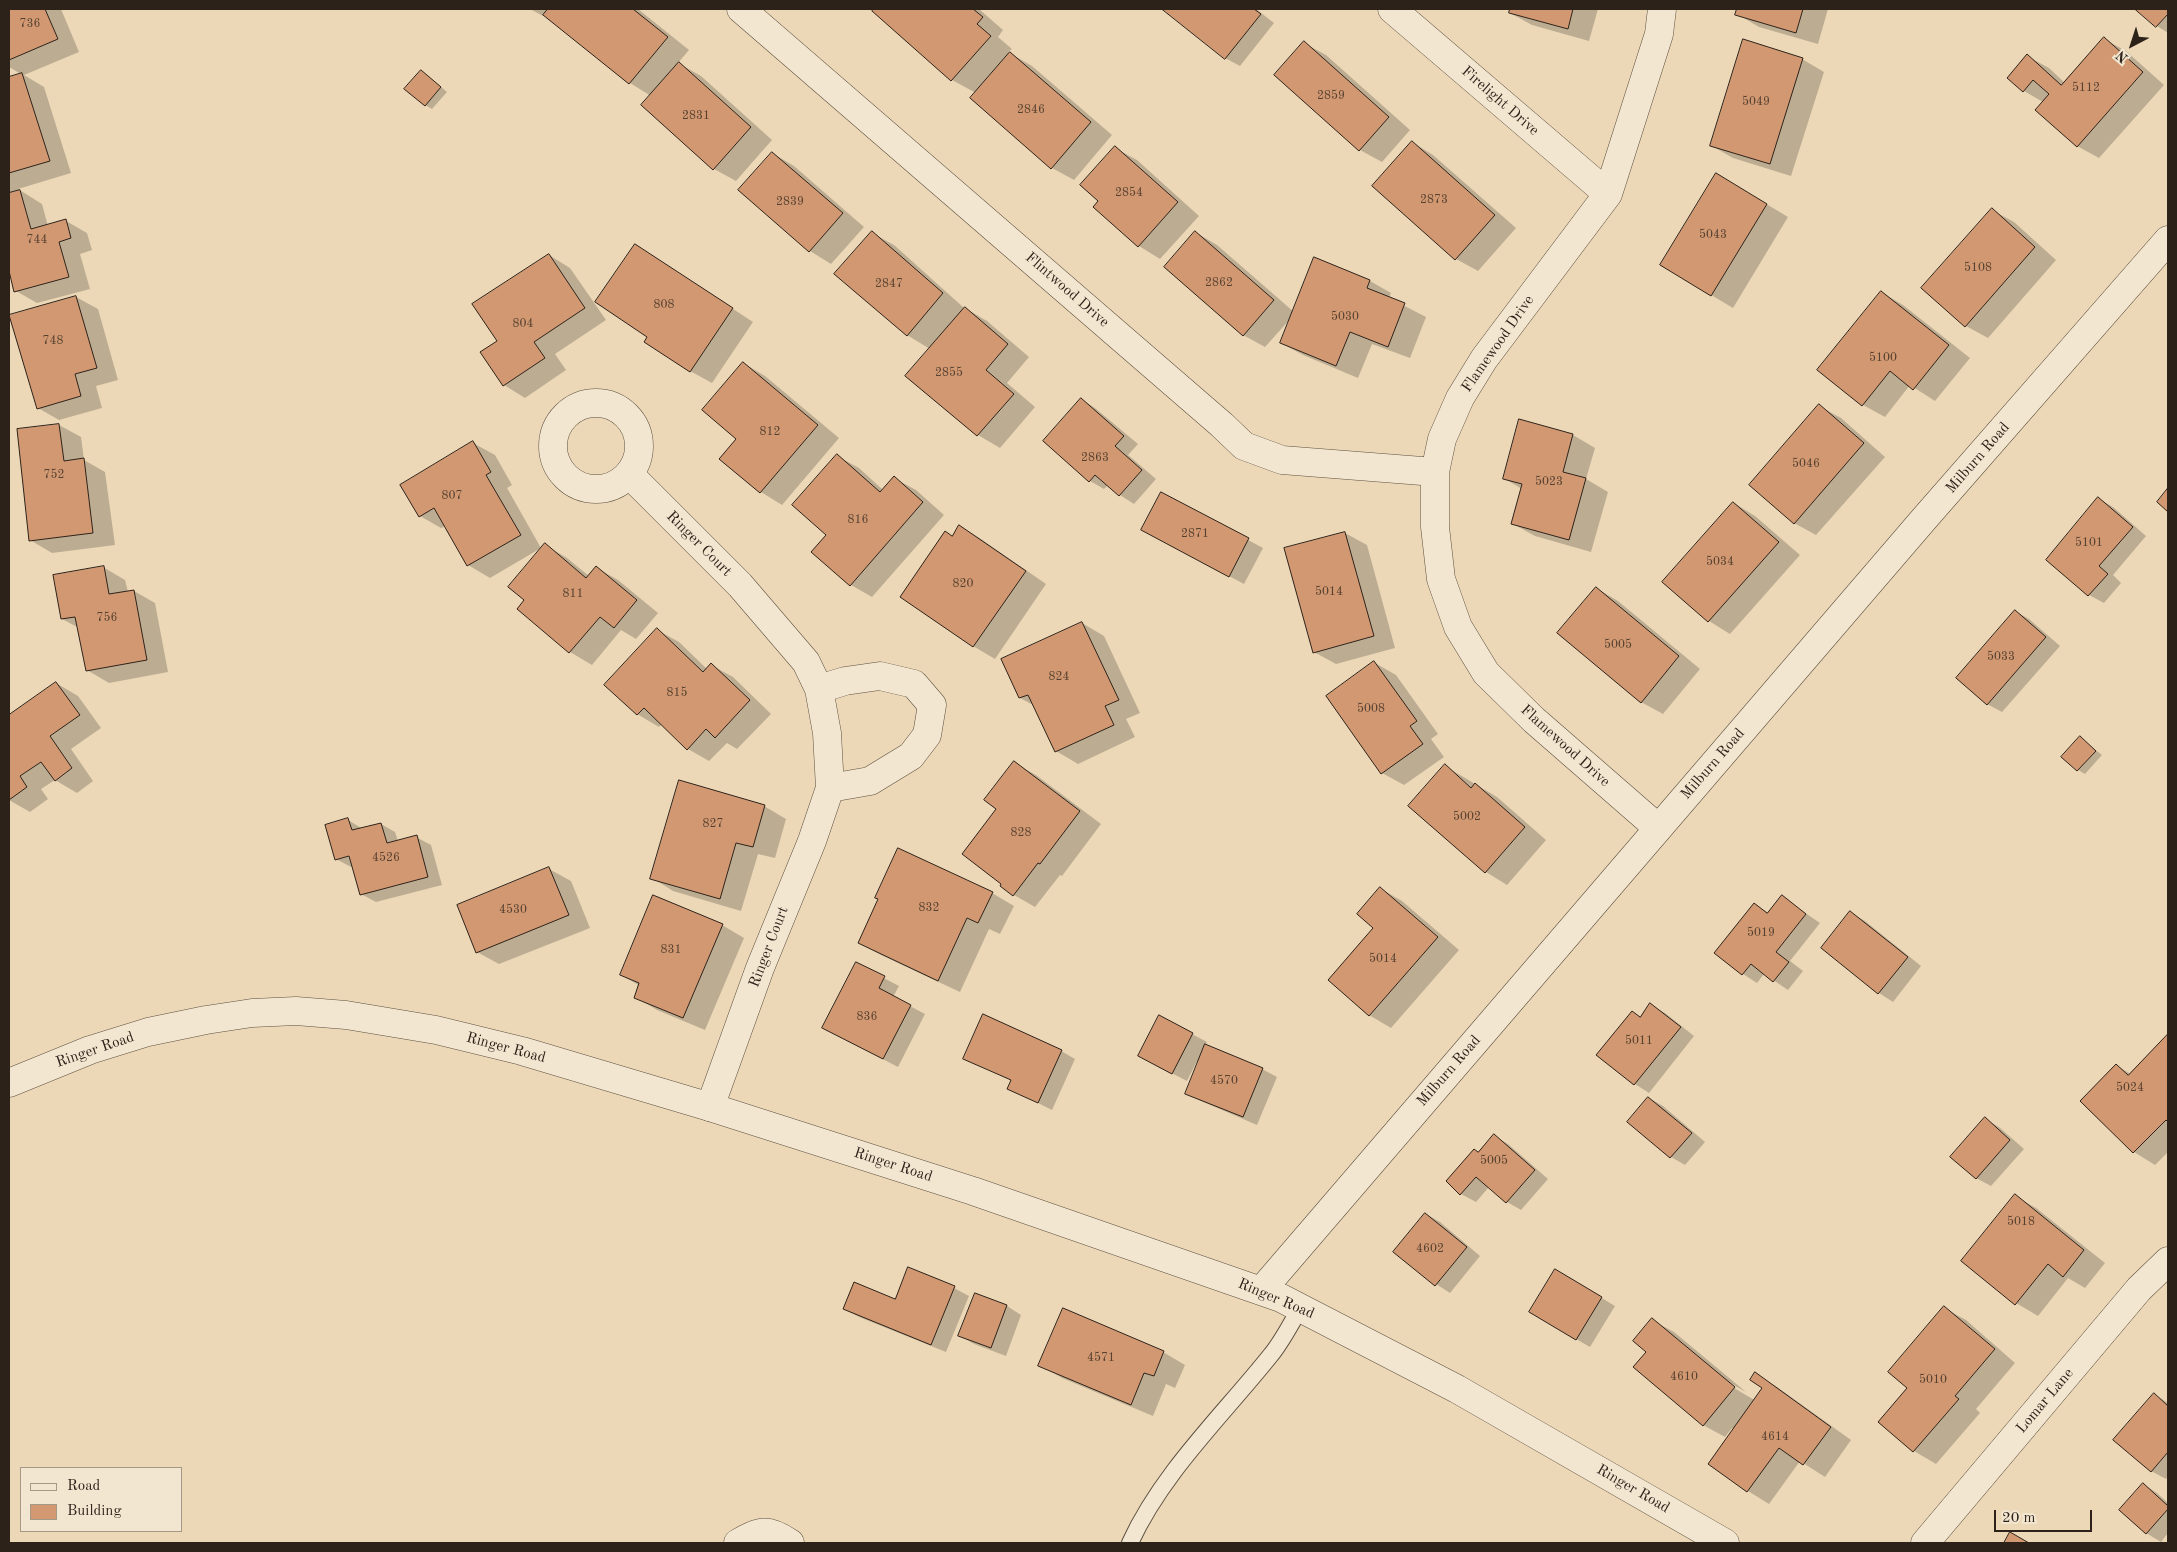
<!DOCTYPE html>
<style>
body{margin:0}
#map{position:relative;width:2177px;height:1552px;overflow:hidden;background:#ecd8b7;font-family:"Old Standard TT",serif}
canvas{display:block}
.frame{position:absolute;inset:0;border:10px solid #2d221a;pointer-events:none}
.legend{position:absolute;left:20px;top:1467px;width:162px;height:65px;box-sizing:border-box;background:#f3e6d0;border:1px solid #a49887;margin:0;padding:6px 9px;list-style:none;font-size:15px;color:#2d221a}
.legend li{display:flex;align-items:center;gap:10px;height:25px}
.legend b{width:25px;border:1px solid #a49887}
.north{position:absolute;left:2107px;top:20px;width:50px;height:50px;-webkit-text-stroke:4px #f3e6d0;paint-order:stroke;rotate:220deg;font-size:14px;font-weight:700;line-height:20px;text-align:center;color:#2d221a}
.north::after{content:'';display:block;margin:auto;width:18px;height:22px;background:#2d221a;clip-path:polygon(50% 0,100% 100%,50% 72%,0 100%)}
.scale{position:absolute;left:1994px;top:1510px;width:98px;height:22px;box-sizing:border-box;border:2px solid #2d221a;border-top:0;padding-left:6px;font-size:15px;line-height:18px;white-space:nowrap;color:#2d221a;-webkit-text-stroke:4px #f3e6d0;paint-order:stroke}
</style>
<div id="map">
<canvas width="2177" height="1552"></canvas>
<div class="frame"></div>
<ul class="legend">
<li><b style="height:6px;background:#f3e6d0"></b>Road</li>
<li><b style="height:14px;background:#d19871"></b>Building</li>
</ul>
<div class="north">N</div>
<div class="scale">20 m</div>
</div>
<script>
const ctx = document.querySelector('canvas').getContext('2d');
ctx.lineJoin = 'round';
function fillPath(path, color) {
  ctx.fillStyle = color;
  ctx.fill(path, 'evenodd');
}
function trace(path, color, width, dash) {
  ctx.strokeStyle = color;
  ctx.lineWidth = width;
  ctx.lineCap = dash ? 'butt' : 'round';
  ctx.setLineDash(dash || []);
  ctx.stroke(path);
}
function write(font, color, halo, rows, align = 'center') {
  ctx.font = font + ' "Old Standard TT",serif';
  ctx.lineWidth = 4.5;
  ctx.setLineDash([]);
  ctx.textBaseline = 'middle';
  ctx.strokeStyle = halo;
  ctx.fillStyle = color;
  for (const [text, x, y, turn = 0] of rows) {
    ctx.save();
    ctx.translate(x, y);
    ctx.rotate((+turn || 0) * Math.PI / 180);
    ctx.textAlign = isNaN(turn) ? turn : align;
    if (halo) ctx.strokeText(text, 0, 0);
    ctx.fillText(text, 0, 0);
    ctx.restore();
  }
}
fillPath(new Path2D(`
 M 9,9 L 61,9 L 79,52 L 24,75 L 44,87 L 71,173 L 18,189 L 42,204 L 48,226 L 66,221 L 87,233 L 92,250 L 80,254 L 90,289 L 37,303 L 16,291 L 9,267 L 9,78 L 21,74 L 9,67 Z
 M 530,9 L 638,9 L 689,50 L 678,63 L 701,76 L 772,140 L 736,181 L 714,169 L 651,96 L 630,83 L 545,14 L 543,16 Z
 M 867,9 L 979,9 L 1003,30 L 998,37 L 1012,49 L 1008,52 L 1032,66 L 1112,135 L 1074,180 L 1052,168 L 976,93 L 952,80 L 872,10 Z
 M 1164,9 L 1256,9 L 1274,23 L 1240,66 L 1225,58 Z
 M 1511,9 L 1598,9 L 1589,41 L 1532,25 L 1510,13 Z
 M 1739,9 L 1828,9 L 1818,44 L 1759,27 L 1737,14 Z
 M 2137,9 L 2168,9 L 2168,33 L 2157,26 Z
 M 2104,39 L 2126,51 L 2164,85 L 2099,158 L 2077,146 L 2043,102 L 2024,91 L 2027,56 L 2049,68 L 2065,83 Z
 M 1304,43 L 1326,55 L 1410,130 L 1382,162 L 1360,150 Z
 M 1802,59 L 1824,72 L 1791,176 L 1733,158 L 1712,146 Z
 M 422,71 L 447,92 L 432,109 L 425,105 Z
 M 1412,142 L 1433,155 L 1516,228 L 1478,271 L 1456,259 L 1374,185 Z
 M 1115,148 L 1137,160 L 1199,216 L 1160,259 L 1139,246 L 1100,201 Z
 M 772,153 L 794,166 L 864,227 L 831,264 L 810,251 L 740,190 Z
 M 1738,187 L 1788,217 L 1733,308 L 1661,265 Z
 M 1992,210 L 2014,222 L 2056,260 L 1988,338 L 1966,326 Z
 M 1195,232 L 1217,245 L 1294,312 L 1370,281 L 1391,293 L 1389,298 L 1426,317 L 1410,358 L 1372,344 L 1358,378 L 1303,355 L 1281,343 L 1291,318 L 1265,347 L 1243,335 Z
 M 872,233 L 894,245 L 963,307 L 987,321 L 1029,357 L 1007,383 L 1035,407 L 1000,448 L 978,435 L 907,376 L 930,349 L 907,335 Z
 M 635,245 L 753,322 L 712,383 L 690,371 L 649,337 Z
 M 549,255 L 570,268 L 606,320 L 555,354 L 566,370 L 525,398 L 504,385 L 499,342 Z
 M 1881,292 L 1903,305 L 1970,358 L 1935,401 L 1910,385 L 1885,417 L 1863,405 Z
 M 76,297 L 98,309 L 118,380 L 96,386 L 102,408 L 59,420 L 38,408 L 11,316 Z
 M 743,363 L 765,376 L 839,438 L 782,505 L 761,492 L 720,459 L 738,439 Z
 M 1081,399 L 1095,408 L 1138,444 L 1128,455 L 1156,479 L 1134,504 L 1120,495 L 1108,485 L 1104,489 L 1090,481 Z
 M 1819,406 L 1841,418 L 1885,457 L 1816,535 L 1794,523 Z
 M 1520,421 L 1573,435 L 1595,448 L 1586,479 L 1608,492 L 1591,552 L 1535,536 L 1513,524 L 1522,489 L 1505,479 Z
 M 59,425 L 81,437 L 84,460 L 105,472 L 115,545 L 52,553 L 30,540 Z
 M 473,443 L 495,455 L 512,485 L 507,488 L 541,548 L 490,578 L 468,565 L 446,526 L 441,528 L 420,516 Z
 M 837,456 L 859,468 L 883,490 L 894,478 L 916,490 L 944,515 L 872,597 L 851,585 L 828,535 Z
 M 1162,494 L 1263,548 L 1244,584 L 1157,538 Z
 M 2099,499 L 2113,507 L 2146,536 L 2113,575 L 2121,583 L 2104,603 L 2089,595 L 2047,559 Z
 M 1734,503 L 1755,516 L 1800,555 L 1730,634 L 1709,621 Z
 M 960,526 L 981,539 L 1046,584 L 995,659 L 973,646 L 952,537 Z
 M 1345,533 L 1367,545 L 1395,648 L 1336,664 L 1314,652 Z
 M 545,545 L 567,558 L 589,576 L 597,568 L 618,580 L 658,613 L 636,639 L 621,630 L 592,665 L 570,652 L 519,609 L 526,600 Z
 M 103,567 L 125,580 L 128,592 L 134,591 L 155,603 L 168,672 L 109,683 L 87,670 L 79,628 L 62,619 Z
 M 1596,588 L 1618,601 L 1700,669 L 1663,714 L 1641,702 Z
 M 2015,611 L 2029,619 L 2060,646 L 2002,712 L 1987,704 Z
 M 1082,623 L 1104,636 L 1140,713 L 1126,719 L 1135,737 L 1078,764 L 1056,751 L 1035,706 L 1020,698 L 1003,660 Z
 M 657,630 L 679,642 L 707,669 L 711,665 L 733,677 L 771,714 L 737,749 L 727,743 L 709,761 L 688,749 L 662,724 L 659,727 L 637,714 Z
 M 1375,663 L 1396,675 L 1438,734 L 1431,739 L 1444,757 L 1404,785 L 1382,773 Z
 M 56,683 L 78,696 L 101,728 L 71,749 L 93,781 L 77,793 L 55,780 L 41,789 L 48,799 L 30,812 L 9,800 L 9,716 Z
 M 2080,738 L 2102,755 L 2085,774 L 2078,770 Z
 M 1014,763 L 1036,775 L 1101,824 L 1062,876 L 1060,875 L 1035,907 L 1014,895 L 998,809 Z
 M 1445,766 L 1497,797 L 1546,840 L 1507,885 L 1486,872 L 1410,806 Z
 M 764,806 L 786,819 L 775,858 L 758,854 L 741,911 L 673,891 L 652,878 Z
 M 348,820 L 363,829 L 381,824 L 395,832 L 398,841 L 416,837 L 431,845 L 442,885 L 376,902 L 361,894 L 354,867 L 351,867 L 336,859 Z
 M 549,869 L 571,881 L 590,928 L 499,964 L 477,952 Z
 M 1381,889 L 1402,901 L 1459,950 L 1391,1028 L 1369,1015 L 1375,928 Z
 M 992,893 L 1014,906 L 1000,934 L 989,929 L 960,992 L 881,955 L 859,943 Z
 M 1782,897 L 1820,923 L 1790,961 L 1803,971 L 1788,990 L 1764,974 L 1757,983 L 1743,974 L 1716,952 L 1754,904 L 1769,913 Z
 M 1851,913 L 1865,921 L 1921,966 L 1893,1002 L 1879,993 L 1822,948 Z
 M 722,925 L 744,938 L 705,1030 L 657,1010 L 635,997 L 640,986 L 621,975 Z
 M 857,964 L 899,986 L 893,997 L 925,1014 L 898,1067 L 838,1036 Z
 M 1651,1005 L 1665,1013 L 1694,1036 L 1649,1093 L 1635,1084 L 1598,1055 L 1632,1012 L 1641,1017 Z
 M 1160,1017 L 1207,1042 L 1205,1046 L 1262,1069 L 1277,1077 L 1257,1125 L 1201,1101 L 1186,1093 L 1199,1062 L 1197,1061 L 1187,1081 L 1154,1064 Z
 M 2168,1036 L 2168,1152 L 2155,1165 L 2134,1152 L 2117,1066 L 2131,1074 Z
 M 1061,1051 L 1075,1059 L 1052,1110 L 1008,1088 L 1012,1081 L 965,1058 Z
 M 1649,1098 L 1663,1106 L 1705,1142 L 1685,1165 L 1671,1157 Z
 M 1985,1119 L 1999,1127 L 2024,1149 L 1991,1186 L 1976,1178 Z
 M 1494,1136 L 1508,1144 L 1548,1179 L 1521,1210 L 1507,1202 L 1489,1187 L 1476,1202 L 1461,1194 L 1479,1153 Z
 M 2015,1196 L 2036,1208 L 2105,1263 L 2085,1288 L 2068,1278 L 2038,1316 L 2016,1303 Z
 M 1426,1214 L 1440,1222 L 1480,1256 L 1450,1293 L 1436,1284 Z
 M 908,1269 L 954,1288 L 969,1296 L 946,1352 L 859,1317 L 844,1309 L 896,1301 Z
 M 1570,1279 L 1615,1306 L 1590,1347 L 1576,1339 Z
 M 976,1295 L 1007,1306 L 1021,1315 L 1006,1356 L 974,1344 L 960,1336 Z
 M 1944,1308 L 1966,1320 L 2015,1363 L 1976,1409 L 1980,1413 L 1936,1464 L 1914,1451 L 1880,1422 L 1909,1388 Z
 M 1063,1310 L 1163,1352 L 1185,1365 L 1175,1388 L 1166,1384 L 1153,1416 L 1062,1378 L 1040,1365 Z
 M 1652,1320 L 1674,1332 L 1746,1392 L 1730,1383 L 1729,1385 L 1756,1401 L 1764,1388 L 1755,1374 L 1777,1387 L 1851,1440 L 1825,1477 L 1800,1461 L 1769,1504 L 1748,1491 L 1710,1464 L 1734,1430 L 1732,1428 L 1725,1437 L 1703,1425 L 1648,1352 Z
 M 2154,1394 L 2168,1403 L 2168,1476 L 2166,1479 L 2151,1471 Z
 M 2143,1484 L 2157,1493 L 2168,1503 L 2168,1533 L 2161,1542 L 2146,1533 Z`), '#0003');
const building = new Path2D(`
 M 9,9 L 45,9 L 58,39 L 9,60 Z
 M 548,9 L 633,9 L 668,37 L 629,84 L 543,15 Z
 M 874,9 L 973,9 L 983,17 L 977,24 L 991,36 L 951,81 L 872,11 Z
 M 1162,9 L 1254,9 L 1261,14 L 1225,59 Z
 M 1510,9 L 1573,9 L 1568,29 L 1509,13 Z
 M 1737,9 L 1803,9 L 1796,33 L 1735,15 Z
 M 2135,9 L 2168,9 L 2168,14 L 2156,27 Z
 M 2104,37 L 2143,72 L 2077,147 L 2035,110 L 2049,94 L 2033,80 L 2023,92 L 2007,78 L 2027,54 L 2061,85 Z
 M 1743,39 L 1803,58 L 1770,164 L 1710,146 Z
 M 1304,41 L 1389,117 L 1359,151 L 1274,75 Z
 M 1010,52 L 1091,122 L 1051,169 L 970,98 Z
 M 679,62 L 751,127 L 713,170 L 641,105 Z
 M 421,70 L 441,87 L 425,106 L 404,89 Z
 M 22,73 L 50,161 L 9,173 L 9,77 Z
 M 1412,141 L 1495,215 L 1455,260 L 1372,186 Z
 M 1115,146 L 1178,202 L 1138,247 L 1093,207 L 1098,201 L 1080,185 Z
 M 772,152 L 843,213 L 809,252 L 738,190 Z
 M 1716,173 L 1767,204 L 1711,296 L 1660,265 Z
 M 20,190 L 31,229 L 66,219 L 71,238 L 59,242 L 69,277 L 14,292 L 9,271 L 9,193 Z
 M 1992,208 L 2035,247 L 1965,327 L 1921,288 Z
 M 872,231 L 943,293 L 907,336 L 834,274 Z
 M 1195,231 L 1274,300 L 1243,336 L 1164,267 Z
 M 635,244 L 733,308 L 690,372 L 644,342 L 647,337 L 595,302 Z
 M 549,254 L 585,308 L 534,342 L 545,358 L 503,386 L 480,352 L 497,341 L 472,304 Z
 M 1314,257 L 1370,280 L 1367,288 L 1405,303 L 1388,347 L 1350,332 L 1336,366 L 1280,343 Z
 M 1881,291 L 1949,345 L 1913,390 L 1890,371 L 1862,406 L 1817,370 Z
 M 76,296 L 97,368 L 75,374 L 81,396 L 37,409 L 9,315 Z
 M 965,307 L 1008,344 L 986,370 L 1014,394 L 977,436 L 905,376 Z
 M 743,362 L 818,425 L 760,493 L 719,459 L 736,439 L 702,410 Z
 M 1081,398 L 1124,436 L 1115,446 L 1142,470 L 1119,496 L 1095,475 L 1089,482 L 1043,441 Z
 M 1819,404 L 1864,443 L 1794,524 L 1749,485 Z
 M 1519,419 L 1573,434 L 1563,472 L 1586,478 L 1569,540 L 1511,524 L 1522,484 L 1503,479 Z
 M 59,424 L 64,461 L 84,458 L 93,533 L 29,541 L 17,429 Z
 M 473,441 L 491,472 L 486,475 L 521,535 L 467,566 L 434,508 L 419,517 L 400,485 Z
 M 837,454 L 880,492 L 894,476 L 923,502 L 850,586 L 811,552 L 826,535 L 792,505 Z
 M 2168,488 L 2168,512 L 2157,502 Z
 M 1161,492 L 1249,538 L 1229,577 L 1141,530 Z
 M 2098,497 L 2133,527 L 2099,566 L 2108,574 L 2088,596 L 2046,560 Z
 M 1733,502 L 1779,542 L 1708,622 L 1662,582 Z
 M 959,525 L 1026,571 L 973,647 L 900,597 L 945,531 L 952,536 Z
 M 1345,532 L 1374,636 L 1313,653 L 1284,548 Z
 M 545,543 L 586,578 L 596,566 L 637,600 L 614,628 L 600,617 L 569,653 L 517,609 L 524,600 L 508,587 Z
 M 104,566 L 109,594 L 134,590 L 147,660 L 86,671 L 75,617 L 61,619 L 53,575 Z
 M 1596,587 L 1679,656 L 1641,703 L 1557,633 Z
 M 2015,610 L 2046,637 L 1987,705 L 1956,678 Z
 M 1082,622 L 1119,700 L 1105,706 L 1114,725 L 1055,752 L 1028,695 L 1019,698 L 1001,659 Z
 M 657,628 L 703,672 L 711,663 L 750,700 L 715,738 L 706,729 L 687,750 L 644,708 L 637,715 L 604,685 Z
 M 1374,661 L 1417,721 L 1410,726 L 1423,744 L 1381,774 L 1326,696 Z
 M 56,682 L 80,715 L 50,736 L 72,768 L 55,781 L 41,762 L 20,776 L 27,787 L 9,800 L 9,715 Z
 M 2080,736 L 2096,751 L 2077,771 L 2061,757 Z
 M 1014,761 L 1080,811 L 1040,864 L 1038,863 L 1013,896 L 1000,886 L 1001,884 L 962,854 L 996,809 L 984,800 Z
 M 1445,764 L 1471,788 L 1475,783 L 1525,827 L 1485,873 L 1408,806 Z
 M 679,780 L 765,805 L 753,847 L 736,843 L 720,899 L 650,879 Z
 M 348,818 L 352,830 L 381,823 L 387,843 L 417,835 L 428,877 L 360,895 L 349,856 L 335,860 L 325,825 Z
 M 898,848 L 993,892 L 978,923 L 967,918 L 938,981 L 858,943 L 878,899 L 875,898 Z
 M 549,867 L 569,915 L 476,953 L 457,905 Z
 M 1380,887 L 1438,937 L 1369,1016 L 1328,980 L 1373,928 L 1357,914 Z
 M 653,895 L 723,924 L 683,1018 L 634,998 L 639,983 L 620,975 Z
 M 1782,895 L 1806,914 L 1776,952 L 1789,962 L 1773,982 L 1751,964 L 1742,975 L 1714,953 L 1754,903 L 1767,913 Z
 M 1850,911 L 1908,957 L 1878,994 L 1821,948 Z
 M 856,962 L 885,976 L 879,988 L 911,1005 L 883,1059 L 822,1028 Z
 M 1650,1003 L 1681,1027 L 1634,1085 L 1596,1055 L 1632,1011 L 1640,1017 Z
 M 983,1014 L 1062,1050 L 1038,1103 L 1007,1089 L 1011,1080 L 963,1059 Z
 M 1159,1015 L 1193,1033 L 1172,1074 L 1138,1056 Z
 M 2168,1034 L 2168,1122 L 2166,1120 L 2133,1153 L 2080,1101 L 2116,1064 L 2128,1075 Z
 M 1205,1044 L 1263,1068 L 1243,1117 L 1185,1094 Z
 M 1648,1097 L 1692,1133 L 1670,1158 L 1627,1122 Z
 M 1985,1117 L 2010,1140 L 1976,1179 L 1950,1157 Z
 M 1494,1134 L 1535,1170 L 1506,1203 L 1476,1177 L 1460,1195 L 1446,1181 L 1474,1149 L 1478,1152 Z
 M 2015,1194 L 2084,1250 L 2063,1277 L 2048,1264 L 2015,1305 L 1961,1261 Z
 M 1425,1213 L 1467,1247 L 1435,1286 L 1393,1252 Z
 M 908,1267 L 955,1286 L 931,1345 L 843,1309 L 854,1282 L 895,1299 Z
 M 1555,1269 L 1602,1297 L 1576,1340 L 1529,1312 Z
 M 975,1293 L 1007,1305 L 991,1348 L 958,1336 Z
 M 1944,1306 L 1995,1349 L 1955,1396 L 1959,1399 L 1913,1452 L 1878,1422 L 1907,1388 L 1888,1372 Z
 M 1063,1308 L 1164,1351 L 1154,1376 L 1144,1373 L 1131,1405 L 1038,1366 Z
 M 1652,1318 L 1735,1387 L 1703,1426 L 1633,1367 L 1646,1352 L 1633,1341 Z
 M 1755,1372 L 1831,1427 L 1803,1465 L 1779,1448 L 1747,1492 L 1708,1464 L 1762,1388 L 1750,1380 Z
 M 2154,1393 L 2168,1406 L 2168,1452 L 2151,1472 L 2113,1440 Z
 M 2143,1483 L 2168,1506 L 2168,1509 L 2146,1534 L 2119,1510 Z
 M 2010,1532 L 2029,1543 L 2004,1543 Z`);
fillPath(building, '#d19871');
trace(building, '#2d221a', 1);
const service = new Path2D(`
 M 1130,1543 C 1162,1473 1222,1416 1270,1356 C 1282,1342 1291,1323 1301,1307`);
const minor = new Path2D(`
 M 741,9 L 1222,425 L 1244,446 L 1282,460 L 1435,472
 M 1392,9 L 1608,194
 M553 446a43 43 0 1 1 86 0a43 43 0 1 1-86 0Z
 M 629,474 L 740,585 L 806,662 L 819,689 L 827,733 L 830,788 L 812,841 L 760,968 L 710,1107
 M 819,689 L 845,681 L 880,676 L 914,684 L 932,705 L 927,735 L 911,756 L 870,781 L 830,788
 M 1658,828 L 1534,720 L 1486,673 L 1458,627 L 1441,579 L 1435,527 L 1435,472 L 1442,439 L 1460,398 L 1484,359 L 1608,194 L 1659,34 L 1662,9
 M 738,1543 C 761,1530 768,1528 790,1543
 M 1925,1543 L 2139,1289 L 2168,1261`);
const tertiary = new Path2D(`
 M 9,1083 L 90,1050 L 148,1032 L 206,1020 L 252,1013 L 296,1011 L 346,1015 L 436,1030 L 522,1051 L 710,1107 L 973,1191 L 1281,1298 L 1457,1389 L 1725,1543
 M 1261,1291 L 1924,519 L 2168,240`);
trace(service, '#5d5041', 18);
trace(minor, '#5d5041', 29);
trace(tertiary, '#5d5041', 29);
trace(service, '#f3e6d0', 16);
trace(minor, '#f3e6d0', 28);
trace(tertiary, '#f3e6d0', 28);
write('12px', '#564030', null, [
 ["736",30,24],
 ["5112",2086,88],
 ["2859",1331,96],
 ["5049",1756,102],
 ["2846",1031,110],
 ["2831",696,116],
 ["2854",1129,193],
 ["2873",1434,200],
 ["2839",790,202],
 ["5043",1713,235],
 ["744",37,240],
 ["5108",1978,268],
 ["2862",1219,283],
 ["2847",889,284],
 ["808",664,305],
 ["5030",1345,317],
 ["804",523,324],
 ["748",53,341],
 ["5100",1883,358],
 ["2855",949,373],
 ["812",770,432],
 ["2863",1095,458],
 ["5046",1806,464],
 ["752",54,475],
 ["5023",1549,482],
 ["807",452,496],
 ["816",858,520],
 ["2871",1195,534],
 ["5101",2089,543],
 ["5034",1720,562],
 ["820",963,584],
 ["5014",1329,592],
 ["811",573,594],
 ["756",107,618],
 ["5005",1618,645],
 ["5033",2001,657],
 ["824",1059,677],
 ["815",677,693],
 ["5008",1371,709],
 ["5002",1467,817],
 ["827",713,824],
 ["828",1021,833],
 ["4526",386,858],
 ["832",929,908],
 ["4530",513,910],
 ["5019",1761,933],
 ["831",671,950],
 ["5014",1383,959],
 ["836",867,1017],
 ["5011",1639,1041],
 ["4570",1224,1081],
 ["5024",2130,1088],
 ["5005",1494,1161],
 ["5018",2021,1222],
 ["4602",1430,1249],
 ["4571",1101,1358],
 ["4610",1684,1377],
 ["5010",1933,1380],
 ["4614",1775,1437]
]);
write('15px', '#2d221a', '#f3e6d0', [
 ["Firelight Drive",1500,101,41],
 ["Flintwood Drive",1067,290,41],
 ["Flamewood Drive",1498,344,-55],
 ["Milburn Road",1978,458,-49],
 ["Ringer Court",699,544,45],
 ["Flamewood Drive",1565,746,42],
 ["Milburn Road",1713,764,-49],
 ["Ringer Court",769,947,-69],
 ["Ringer Road",506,1048,15],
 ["Ringer Road",95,1050,-19],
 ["Milburn Road",1449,1071,-49],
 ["Ringer Road",893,1165,18],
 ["Ringer Road",1276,1299,23],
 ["Lomar Lane",2045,1401,-50],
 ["Ringer Road",1633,1489,30]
]);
</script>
